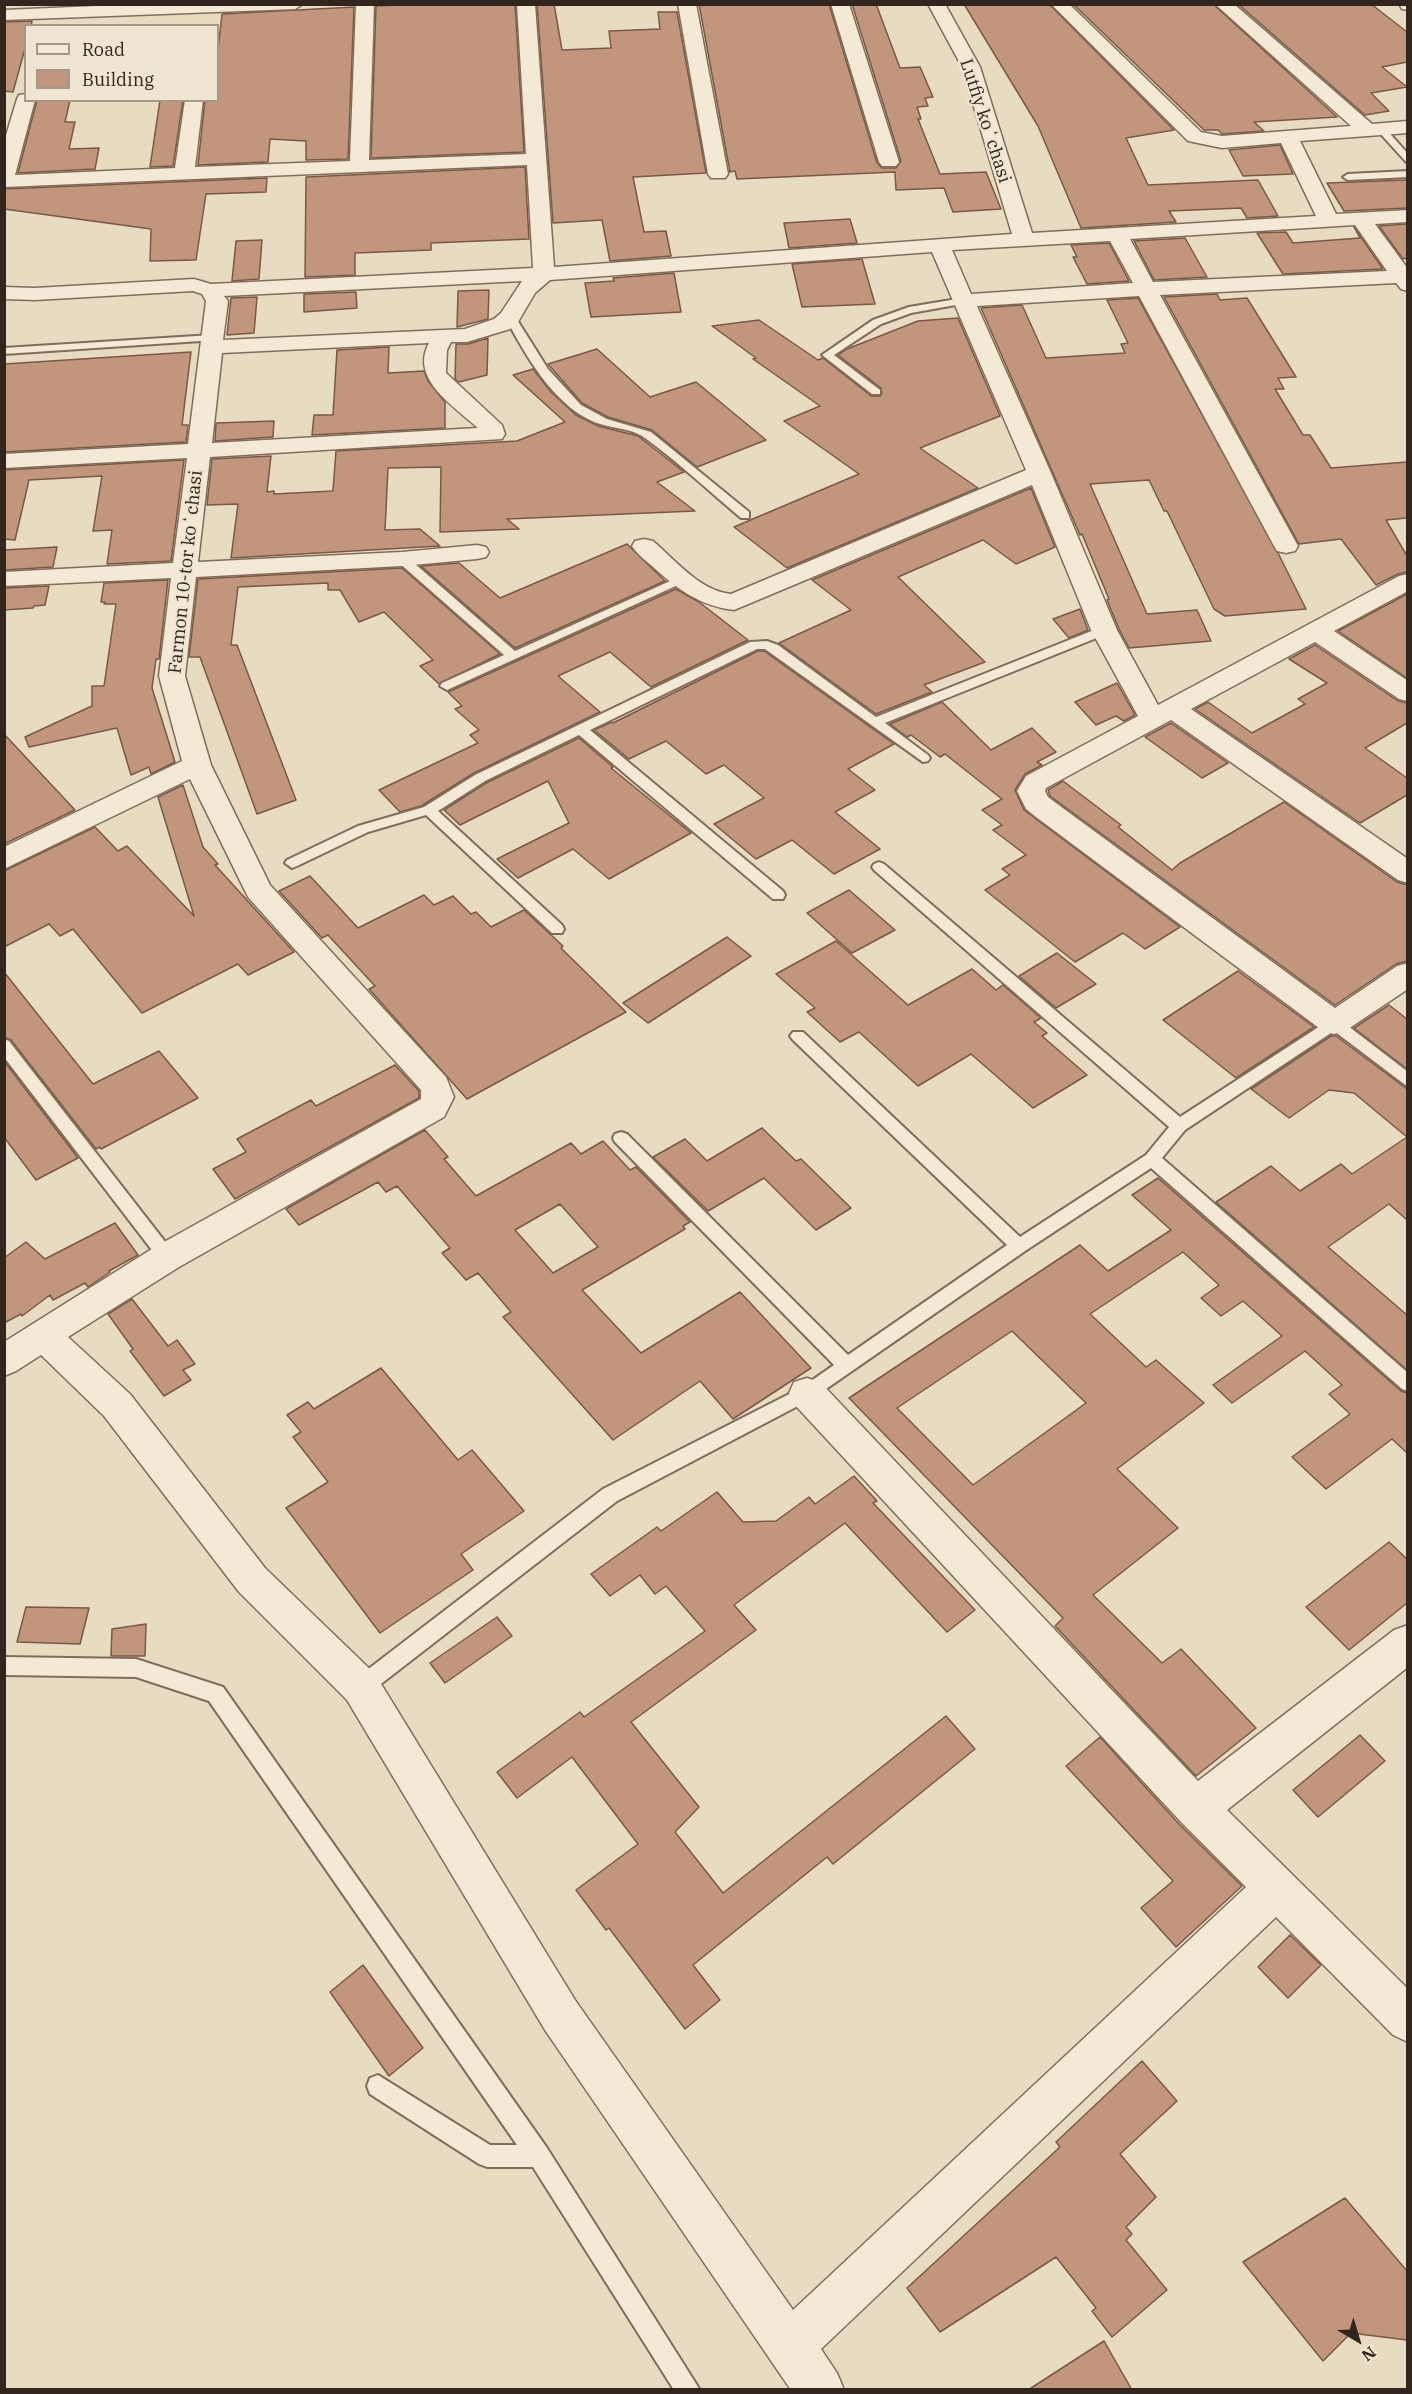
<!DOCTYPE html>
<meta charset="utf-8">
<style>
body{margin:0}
#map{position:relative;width:1412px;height:2394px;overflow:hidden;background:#e7dbc2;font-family:"IBM Plex Serif",serif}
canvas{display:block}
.frame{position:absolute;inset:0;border:6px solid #31261e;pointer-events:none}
.legend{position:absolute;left:24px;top:24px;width:195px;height:78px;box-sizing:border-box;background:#f0e5d0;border:2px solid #a49989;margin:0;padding:8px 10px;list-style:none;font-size:18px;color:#31261e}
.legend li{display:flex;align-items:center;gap:12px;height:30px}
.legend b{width:30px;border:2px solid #a49989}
.north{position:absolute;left:1328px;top:2310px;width:60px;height:60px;-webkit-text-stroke:4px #f0e5d0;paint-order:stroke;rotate:142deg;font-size:16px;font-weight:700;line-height:24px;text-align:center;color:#31261e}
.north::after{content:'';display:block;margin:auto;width:21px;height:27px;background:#31261e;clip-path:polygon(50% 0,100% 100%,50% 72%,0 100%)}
</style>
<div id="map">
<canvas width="1412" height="2394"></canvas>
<div class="frame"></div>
<ul class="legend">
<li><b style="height:8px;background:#f4e9d4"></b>Road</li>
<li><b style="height:16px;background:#c1967c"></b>Building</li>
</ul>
<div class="north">N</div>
</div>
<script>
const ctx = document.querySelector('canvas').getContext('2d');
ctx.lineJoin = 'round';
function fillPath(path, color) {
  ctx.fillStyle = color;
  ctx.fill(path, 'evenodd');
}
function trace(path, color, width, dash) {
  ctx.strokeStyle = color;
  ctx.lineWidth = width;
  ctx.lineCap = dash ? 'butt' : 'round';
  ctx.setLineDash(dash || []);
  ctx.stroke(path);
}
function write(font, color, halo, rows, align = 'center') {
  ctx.font = font + ' "IBM Plex Serif",serif';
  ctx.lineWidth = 5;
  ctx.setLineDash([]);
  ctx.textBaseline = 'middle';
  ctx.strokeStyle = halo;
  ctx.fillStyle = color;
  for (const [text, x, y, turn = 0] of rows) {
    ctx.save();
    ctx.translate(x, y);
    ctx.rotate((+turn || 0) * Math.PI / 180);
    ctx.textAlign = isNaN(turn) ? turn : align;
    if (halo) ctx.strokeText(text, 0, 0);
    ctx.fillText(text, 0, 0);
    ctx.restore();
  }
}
const building = new Path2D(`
 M 421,4 L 515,4 L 524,152 L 371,158 L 376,6 Z
 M 537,4 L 554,4 L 562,50 L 611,48 L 609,31 L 660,29 L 658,12 L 677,12 L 706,173 L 633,177 L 644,232 L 666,231 L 671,256 L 610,261 L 602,220 L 553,223 Z
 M 699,4 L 829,4 L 877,163 L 882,168 L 896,168 L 901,161 L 852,4 L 876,4 L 900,68 L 920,67 L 933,97 L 925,98 L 928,106 L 917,107 L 921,119 L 918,119 L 940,174 L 986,172 L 1001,209 L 953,212 L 944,188 L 896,190 L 895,172 L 737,179 L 735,171 L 730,172 Z
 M 964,4 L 1049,4 L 1174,130 L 1126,138 L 1148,185 L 1258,180 L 1278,216 L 1247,218 L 1241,208 L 1169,211 L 1176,222 L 1081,228 L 1038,126 Z
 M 1073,4 L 1213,4 L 1337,117 L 1254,122 L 1264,131 L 1222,134 L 1218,130 L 1204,130 Z
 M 1238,4 L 1371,4 L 1407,32 L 1407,62 L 1382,67 L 1407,87 L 1371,93 L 1389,111 L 1365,115 Z
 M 354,7 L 348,159 L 306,160 L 306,141 L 270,139 L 268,162 L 198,165 L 205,100 L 218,100 L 218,50 L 222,14 Z
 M 32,21 L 31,26 L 26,26 L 26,45 L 13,92 L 4,91 L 4,22 Z
 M 37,100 L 70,100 L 65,122 L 75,122 L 69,149 L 99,148 L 95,169 L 18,173 Z
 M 160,100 L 183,100 L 173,166 L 150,167 Z
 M 1280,145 L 1293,174 L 1243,176 L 1229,150 Z
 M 525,167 L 529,239 L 431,243 L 431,250 L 355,253 L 355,275 L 305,277 L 306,177 Z
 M 267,178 L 266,192 L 206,194 L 196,260 L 150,261 L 151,229 L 4,209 L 4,189 Z
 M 1407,180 L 1407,208 L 1344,211 L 1327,183 Z
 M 850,219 L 857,243 L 789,248 L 784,223 Z
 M 1407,224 L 1407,258 L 1403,259 L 1379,226 Z
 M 1354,227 L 1383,269 L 1283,274 L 1257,233 L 1286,232 L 1293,243 L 1360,238 Z
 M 1185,238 L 1207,277 L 1154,280 L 1134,241 Z
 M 262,240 L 259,279 L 232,281 L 236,241 Z
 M 1109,243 L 1129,281 L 1087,284 L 1073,257 L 1077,257 L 1071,245 Z
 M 862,259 L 875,304 L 802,307 L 792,264 Z
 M 674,273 L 681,312 L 591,317 L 585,283 L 614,281 L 613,278 Z
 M 489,290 L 488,319 L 457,327 L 458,291 Z
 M 356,292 L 357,308 L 304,312 L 304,294 Z
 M 1217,294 L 1220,300 L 1247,298 L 1296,377 L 1278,378 L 1284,389 L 1275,389 L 1303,435 L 1310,435 L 1331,468 L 1407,462 L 1407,518 L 1386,520 L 1407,556 L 1407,572 L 1398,574 L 1376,585 L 1341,539 L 1299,544 L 1164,297 Z
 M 257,297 L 254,333 L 227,335 L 231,298 Z
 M 1138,298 L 1278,553 L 1306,609 L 1225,616 L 1214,609 L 1167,511 L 1164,511 L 1149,480 L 1090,484 L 1147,614 L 1197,610 L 1211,641 L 1129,648 L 1119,629 L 1107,600 L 1109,599 L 1082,534 L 1080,535 L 981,308 L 1022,305 L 1046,358 L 1125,353 L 1121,344 L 1128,343 L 1107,300 Z
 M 958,318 L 1000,416 L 920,448 L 978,488 L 787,568 L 734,527 L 859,474 L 784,421 L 820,406 L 753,359 L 756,358 L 712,326 L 759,320 L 818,360 L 823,358 L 871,396 L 880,396 L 882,394 L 881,388 L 838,355 L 847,349 L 918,321 Z
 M 488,338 L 487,375 L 459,382 L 455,379 L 456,344 L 468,344 Z
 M 389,347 L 388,373 L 424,371 L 428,381 L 445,402 L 445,428 L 312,435 L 314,415 L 333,415 L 337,350 Z
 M 597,349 L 650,397 L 696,382 L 766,440 L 697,467 L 652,430 L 608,417 L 582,403 L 548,364 Z
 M 191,352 L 182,425 L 188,425 L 186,442 L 4,452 L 4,364 Z
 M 533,369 L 551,392 L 576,415 L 598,426 L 638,436 L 684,472 L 657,482 L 695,511 L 507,519 L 519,529 L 440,532 L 441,467 L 388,468 L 385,530 L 420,529 L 440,546 L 231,558 L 238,504 L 207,505 L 212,459 L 271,456 L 267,492 L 274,491 L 274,494 L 333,491 L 336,451 L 517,441 L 565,422 L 513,375 Z
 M 274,421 L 273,437 L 215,441 L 216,423 Z
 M 184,460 L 171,561 L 107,564 L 112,530 L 93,531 L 102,476 L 29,480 L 15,540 L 4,539 L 4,470 Z
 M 1031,488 L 1055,547 L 1016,564 L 983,540 L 898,577 L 985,662 L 924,685 L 932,692 L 876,714 L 779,643 L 851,610 L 812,580 Z
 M 627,544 L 665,581 L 515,648 L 421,566 L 459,563 L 500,598 Z
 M 57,547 L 53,567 L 4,570 L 4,550 Z
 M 402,568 L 500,654 L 439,684 L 420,666 L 433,660 L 384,612 L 359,622 L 340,590 L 328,590 L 328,583 L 238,587 L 231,645 L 237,645 L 296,800 L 257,814 L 200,657 L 189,657 L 198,579 Z
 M 168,580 L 159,659 L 156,659 L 152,688 L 175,762 L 151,774 L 149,767 L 131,775 L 117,728 L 29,747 L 25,737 L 92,706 L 92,686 L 104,686 L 116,604 L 104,604 L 105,602 L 101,602 L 104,583 Z
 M 49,586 L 45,605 L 34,606 L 33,608 L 4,610 L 4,588 Z
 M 676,589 L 699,602 L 748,640 L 651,687 L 610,652 L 558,676 L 600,712 L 474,773 L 421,806 L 400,812 L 379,790 L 478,743 L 470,735 L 479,730 L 455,709 L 462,706 L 448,692 Z
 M 1407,594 L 1407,678 L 1338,631 Z
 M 1080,609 L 1088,630 L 1069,638 L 1053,619 Z
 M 1315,645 L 1398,701 L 1407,703 L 1407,723 L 1365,748 L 1407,778 L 1407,795 L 1360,823 L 1195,709 L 1208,702 L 1252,733 L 1305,704 L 1298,699 L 1327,683 L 1289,659 Z
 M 758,651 L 764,651 L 894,744 L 848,769 L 875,790 L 835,812 L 880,849 L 834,874 L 792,840 L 756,859 L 714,824 L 764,798 L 724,765 L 706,774 L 666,741 L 629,759 L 594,730 L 612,722 L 613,723 Z
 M 1117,683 L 1135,715 L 1124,721 L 1116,716 L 1096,725 L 1075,702 Z
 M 942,702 L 991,750 L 1032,728 L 1056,752 L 1037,762 L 1042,765 L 1025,774 L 1015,790 L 1024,810 L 1180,927 L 1145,949 L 1123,933 L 1075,962 L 985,890 L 1010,875 L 1002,869 L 1026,855 L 993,830 L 1002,825 L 982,810 L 1002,799 L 945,754 L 940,757 L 911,735 L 907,737 L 890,724 Z
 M 1171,723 L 1228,763 L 1202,778 L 1145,737 Z
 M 4,734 L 75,810 L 4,844 Z
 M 579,738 L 613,767 L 611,768 L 691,833 L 609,879 L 573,849 L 518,878 L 497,859 L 569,823 L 548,781 L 460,825 L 444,810 L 486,783 Z
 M 1063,781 L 1121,825 L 1118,827 L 1172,870 L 1180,863 L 1284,802 L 1397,882 L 1407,885 L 1407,961 L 1396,964 L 1335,1005 L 1050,796 L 1048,790 Z
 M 183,785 L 203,847 L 218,864 L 215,865 L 294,952 L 248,975 L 238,964 L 142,1013 L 73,929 L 60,936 L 49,924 L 4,947 L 4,871 L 95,827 L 118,851 L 127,846 L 194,916 L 158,797 Z
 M 310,876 L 358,928 L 424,895 L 434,905 L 453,896 L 471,914 L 476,912 L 491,927 L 524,910 L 563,946 L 561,948 L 626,1012 L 467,1099 L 369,989 L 375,986 L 328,935 L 322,938 L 279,891 Z
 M 849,890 L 895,930 L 852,953 L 807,913 Z
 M 727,937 L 751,956 L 648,1023 L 623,1003 Z
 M 836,941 L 908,1005 L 972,969 L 996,990 L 1003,985 L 1041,1018 L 1034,1022 L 1047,1033 L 1042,1036 L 1087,1075 L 1033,1108 L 971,1054 L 918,1086 L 859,1032 L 840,1042 L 807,1012 L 815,1008 L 776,974 Z
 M 1057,953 L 1096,984 L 1056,1008 L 1019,976 Z
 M 1238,971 L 1314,1027 L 1236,1078 L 1163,1020 Z
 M 4,972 L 93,1084 L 159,1051 L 198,1098 L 101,1149 L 100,1147 L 96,1149 L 11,1040 L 4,1037 Z
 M 1389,1005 L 1407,1019 L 1407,1069 L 1354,1028 Z
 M 1331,1036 L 1336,1036 L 1407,1089 L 1407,1220 L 1389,1204 L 1328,1247 L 1407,1315 L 1407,1370 L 1216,1202 L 1271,1166 L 1300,1191 L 1341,1164 L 1352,1174 L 1407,1137 L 1354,1093 L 1329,1090 L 1289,1118 L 1251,1089 Z
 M 4,1061 L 78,1158 L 36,1180 L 4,1137 Z
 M 395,1065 L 419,1091 L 419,1098 L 235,1199 L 213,1169 L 246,1152 L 237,1139 L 311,1100 L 316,1106 Z
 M 762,1128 L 796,1161 L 801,1159 L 851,1208 L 816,1230 L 764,1178 L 708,1211 L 653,1157 L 685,1139 L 707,1161 Z
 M 425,1130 L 448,1157 L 444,1159 L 476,1196 L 571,1143 L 581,1154 L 603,1141 L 630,1170 L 636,1167 L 690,1222 L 683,1226 L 685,1229 L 582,1290 L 641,1353 L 740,1292 L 811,1368 L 733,1419 L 700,1381 L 613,1440 L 503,1317 L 511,1312 L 478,1273 L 466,1280 L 442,1253 L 450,1248 L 397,1186 L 386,1192 L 378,1182 L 299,1225 L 286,1209 ZM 560,1204 L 598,1247 L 553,1273 L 515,1230 Z
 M 1158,1178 L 1401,1391 L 1407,1393 L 1407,1453 L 1392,1439 L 1326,1489 L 1292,1457 L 1350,1414 L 1329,1394 L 1342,1385 L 1305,1351 L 1232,1403 L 1213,1385 L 1282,1336 L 1243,1301 L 1221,1316 L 1201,1298 L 1219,1285 L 1183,1252 L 1090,1314 L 1146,1367 L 1156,1360 L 1204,1403 L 1117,1469 L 1178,1528 L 1093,1595 L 1162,1663 L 1181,1649 L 1256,1728 L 1196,1776 L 1055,1626 L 1063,1618 L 849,1398 L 1080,1245 L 1108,1271 L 1171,1230 L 1132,1195 ZM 1012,1331 L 1086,1403 L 973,1485 L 897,1408 Z
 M 115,1223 L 138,1255 L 109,1271 L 110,1272 L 88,1287 L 85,1283 L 53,1300 L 50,1295 L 22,1316 L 21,1314 L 4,1323 L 4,1258 L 26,1242 L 45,1259 Z
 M 132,1299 L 168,1346 L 177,1340 L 195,1364 L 183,1370 L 191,1380 L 164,1396 L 130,1351 L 133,1349 L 108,1314 Z
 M 381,1368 L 458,1460 L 472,1450 L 524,1511 L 461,1554 L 473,1570 L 380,1633 L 286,1508 L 328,1482 L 293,1437 L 301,1432 L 287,1415 L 308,1402 L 314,1409 Z
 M 854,1476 L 877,1501 L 873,1503 L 975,1610 L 947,1632 L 845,1523 L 734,1605 L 756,1630 L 631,1722 L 699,1807 L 675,1832 L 723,1893 L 946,1716 L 975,1749 L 833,1864 L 827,1857 L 693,1965 L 720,2000 L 685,2029 L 609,1928 L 606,1930 L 576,1890 L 638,1844 L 572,1757 L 517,1798 L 497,1772 L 580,1712 L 584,1717 L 705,1631 L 666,1586 L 655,1594 L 640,1575 L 610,1596 L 591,1574 L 657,1527 L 661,1531 L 717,1492 L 743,1522 L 776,1521 L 809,1497 L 815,1504 Z
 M 1389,1542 L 1407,1559 L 1407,1603 L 1349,1650 L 1306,1607 Z
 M 26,1607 L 89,1608 L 80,1644 L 17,1642 Z
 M 497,1617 L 512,1636 L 445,1683 L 430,1663 Z
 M 146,1624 L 145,1656 L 111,1656 L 112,1629 Z
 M 1360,1735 L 1385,1761 L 1318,1817 L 1293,1790 Z
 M 1100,1737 L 1179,1824 L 1242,1886 L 1176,1947 L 1141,1908 L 1173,1881 L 1066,1766 Z
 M 1290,1935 L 1321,1965 L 1288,1998 L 1258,1967 Z
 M 363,1965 L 423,2048 L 389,2076 L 330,1992 Z
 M 1142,2061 L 1177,2101 L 1120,2154 L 1156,2197 L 1126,2227 L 1132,2234 L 1126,2240 L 1167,2290 L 1112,2337 L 1092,2311 L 1096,2308 L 1056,2257 L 940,2332 L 907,2288 L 1060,2147 L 1056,2142 Z
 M 1345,2198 L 1407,2271 L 1407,2340 L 1351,2333 L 1323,2361 L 1243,2262 Z
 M 1104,2341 L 1132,2390 L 1028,2390 Z`);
fillPath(building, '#c1967c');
trace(building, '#7b5844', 1.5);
const service = new Path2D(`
 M 1378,127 L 1384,127 L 1408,154 L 1408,164 L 1378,131 Z
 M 1408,171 L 1408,177 L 1348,180 L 1343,177 L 1348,174 Z
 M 963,298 L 968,301 L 967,303 L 911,313 L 881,324 L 834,355 L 880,390 L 880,394 L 872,394 L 822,355 L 873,320 L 909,307 Z
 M 510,314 L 514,315 L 548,369 L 581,405 L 607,419 L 651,432 L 749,512 L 749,518 L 741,518 C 709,491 678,462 645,438 C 630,427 609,429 592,421 C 552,403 525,354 505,317 Z
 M 212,335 L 216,336 L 216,340 L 4,354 L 4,348 Z
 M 402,555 L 406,556 L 515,651 L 679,577 L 683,576 L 689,580 L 447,690 L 440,686 L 442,683 L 504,655 L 398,562 L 396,559 L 398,556 Z
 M 1104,626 L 1109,627 L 1110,630 L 1109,633 L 885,723 L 928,755 L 930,758 L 928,761 L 923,762 L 765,649 L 757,649 L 590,730 L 783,891 L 785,895 L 783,899 L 773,899 L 579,735 L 485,781 L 438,811 L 562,925 L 564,929 L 562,933 L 552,933 L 426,815 L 368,832 L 297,866 L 292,868 L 285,863 L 287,860 L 358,826 L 424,807 L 475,775 L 750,642 L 767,641 L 778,645 L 876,717 Z
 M 879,862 L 884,864 L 1180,1117 L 1334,1017 L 1339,1019 L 1408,1072 L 1408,1087 L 1334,1031 L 1185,1130 L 1162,1158 L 1408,1373 L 1408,1391 L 1402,1389 L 1151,1168 L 1025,1251 L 813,1398 L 617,1501 L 368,1694 L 361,1696 L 354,1694 L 351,1687 L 354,1680 L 603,1489 L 801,1388 L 834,1365 L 615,1142 L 613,1138 L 615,1134 L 621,1132 L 627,1134 L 848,1355 L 1007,1245 L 793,1040 L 790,1036 L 793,1032 L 803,1032 L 1020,1237 L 1146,1155 L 1169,1127 L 874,870 L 872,867 L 874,864 Z
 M 4,1039 L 9,1041 L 173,1252 L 175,1257 L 173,1262 L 167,1264 L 161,1262 L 4,1057 Z
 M 4,1657 L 136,1659 L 223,1687 L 547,2148 L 700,2390 L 674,2390 L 533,2167 L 487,2167 L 479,2164 L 370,2094 L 367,2086 L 370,2078 L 378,2075 L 490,2145 L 517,2145 L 209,1701 L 136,1677 L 4,1675 Z`);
const minor = new Path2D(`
 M 143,4 L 303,4 L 295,9 L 4,20 L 4,10 Z
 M 356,4 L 374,4 L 369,160 L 526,154 L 517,4 L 535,4 L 554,267 L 1012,234 L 962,67 L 928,4 L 945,4 L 980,67 L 1032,233 L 1316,216 L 1281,143 L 1222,148 L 1188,141 L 1051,4 L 1069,4 L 1201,132 L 1222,136 L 1351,126 L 1215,4 L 1234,4 L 1372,124 L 1408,121 L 1408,133 L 1300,141 L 1336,214 L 1408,210 L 1408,222 L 1375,224 L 1408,269 L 1408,291 L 1401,289 L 1396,283 L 1160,295 L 1298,546 L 1295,551 L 1286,553 L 1277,551 L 1274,546 L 1139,296 L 977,306 L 1051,473 L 1117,630 L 1158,705 L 1399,576 L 1408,574 L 1408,591 L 1334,631 L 1408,681 L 1408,701 L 1399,699 L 1315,642 L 1191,709 L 1408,859 L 1408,883 L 1398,880 L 1171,720 L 1046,788 L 1045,791 L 1048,797 L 1056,803 L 1335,1008 L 1397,966 L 1408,963 L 1408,989 L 1345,1031 L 1334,1034 L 1323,1031 L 1036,817 L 1026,809 L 1017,791 L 1026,776 L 1138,716 L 1091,630 L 1032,485 L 734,610 C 700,606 677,589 652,566 C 645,560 637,554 632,546 L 635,541 L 644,539 L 653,541 C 675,560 700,591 731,594 L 1026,470 L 932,252 L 550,280 L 535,293 L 518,322 L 510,329 L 467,342 L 451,342 L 447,350 L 446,373 L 502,425 L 505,434 L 502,439 L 210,457 L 198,562 L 402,552 L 477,545 L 486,547 L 489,552 L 486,557 L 477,559 L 402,566 L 196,577 L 185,676 L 211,765 L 270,885 L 446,1077 L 454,1097 L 444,1117 L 179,1267 L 68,1337 L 130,1394 L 265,1568 L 375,1674 L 575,2000 L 793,2310 L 1246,1887 L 1181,1822 L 794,1404 L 789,1393 L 794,1382 L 807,1378 L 820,1382 L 1198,1781 L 1394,1630 L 1408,1625 L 1408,1667 L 1227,1810 L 1408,1989 L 1408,2042 L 1393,2035 L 1276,1917 L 821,2349 L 837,2373 L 844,2390 L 791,2390 L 545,2030 L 347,1700 L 239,1592 L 104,1416 L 41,1355 L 16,1371 L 4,1376 L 4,1342 L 155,1247 L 421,1099 L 421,1090 L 248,897 L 190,779 L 4,869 L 4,847 L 182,761 L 159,676 L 171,578 L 4,586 L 4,572 L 173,563 L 187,458 L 4,468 L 4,454 L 188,444 L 206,301 L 202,294 L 193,291 L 35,300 L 4,299 L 4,287 L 35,288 L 194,279 L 211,284 L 533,268 L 527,165 L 4,187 L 4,142 L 17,99 L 19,95 L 26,94 L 26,100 L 35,100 L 15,175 L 175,168 L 185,100 L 203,100 L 195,167 L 350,161 ZM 1355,225 L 1387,271 L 1153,282 L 1130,239 ZM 1110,241 L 1133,283 L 971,294 L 952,250 ZM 522,281 L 501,313 L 494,319 L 465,329 L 223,340 L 228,301 L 224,296 ZM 429,343 C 409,379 455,407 478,428 L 212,443 L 222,353 Z
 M 678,4 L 696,4 L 728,174 L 725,178 L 711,178 L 708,174 Z
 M 831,4 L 849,4 L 899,162 L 896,166 L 882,166 L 879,162 Z
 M 1399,4 L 1408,4 L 1408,10 L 1402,9 Z`);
trace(service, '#7f6d5b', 4);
trace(minor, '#7f6d5b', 3);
fillPath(service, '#f4e9d4');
fillPath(minor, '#f4e9d4');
write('18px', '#31261e', '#f0e5d0', [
 ["Lutfiy koʻchasi",985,121,72],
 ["Farmon 10-tor koʻchasi",186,572,-84]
]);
</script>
